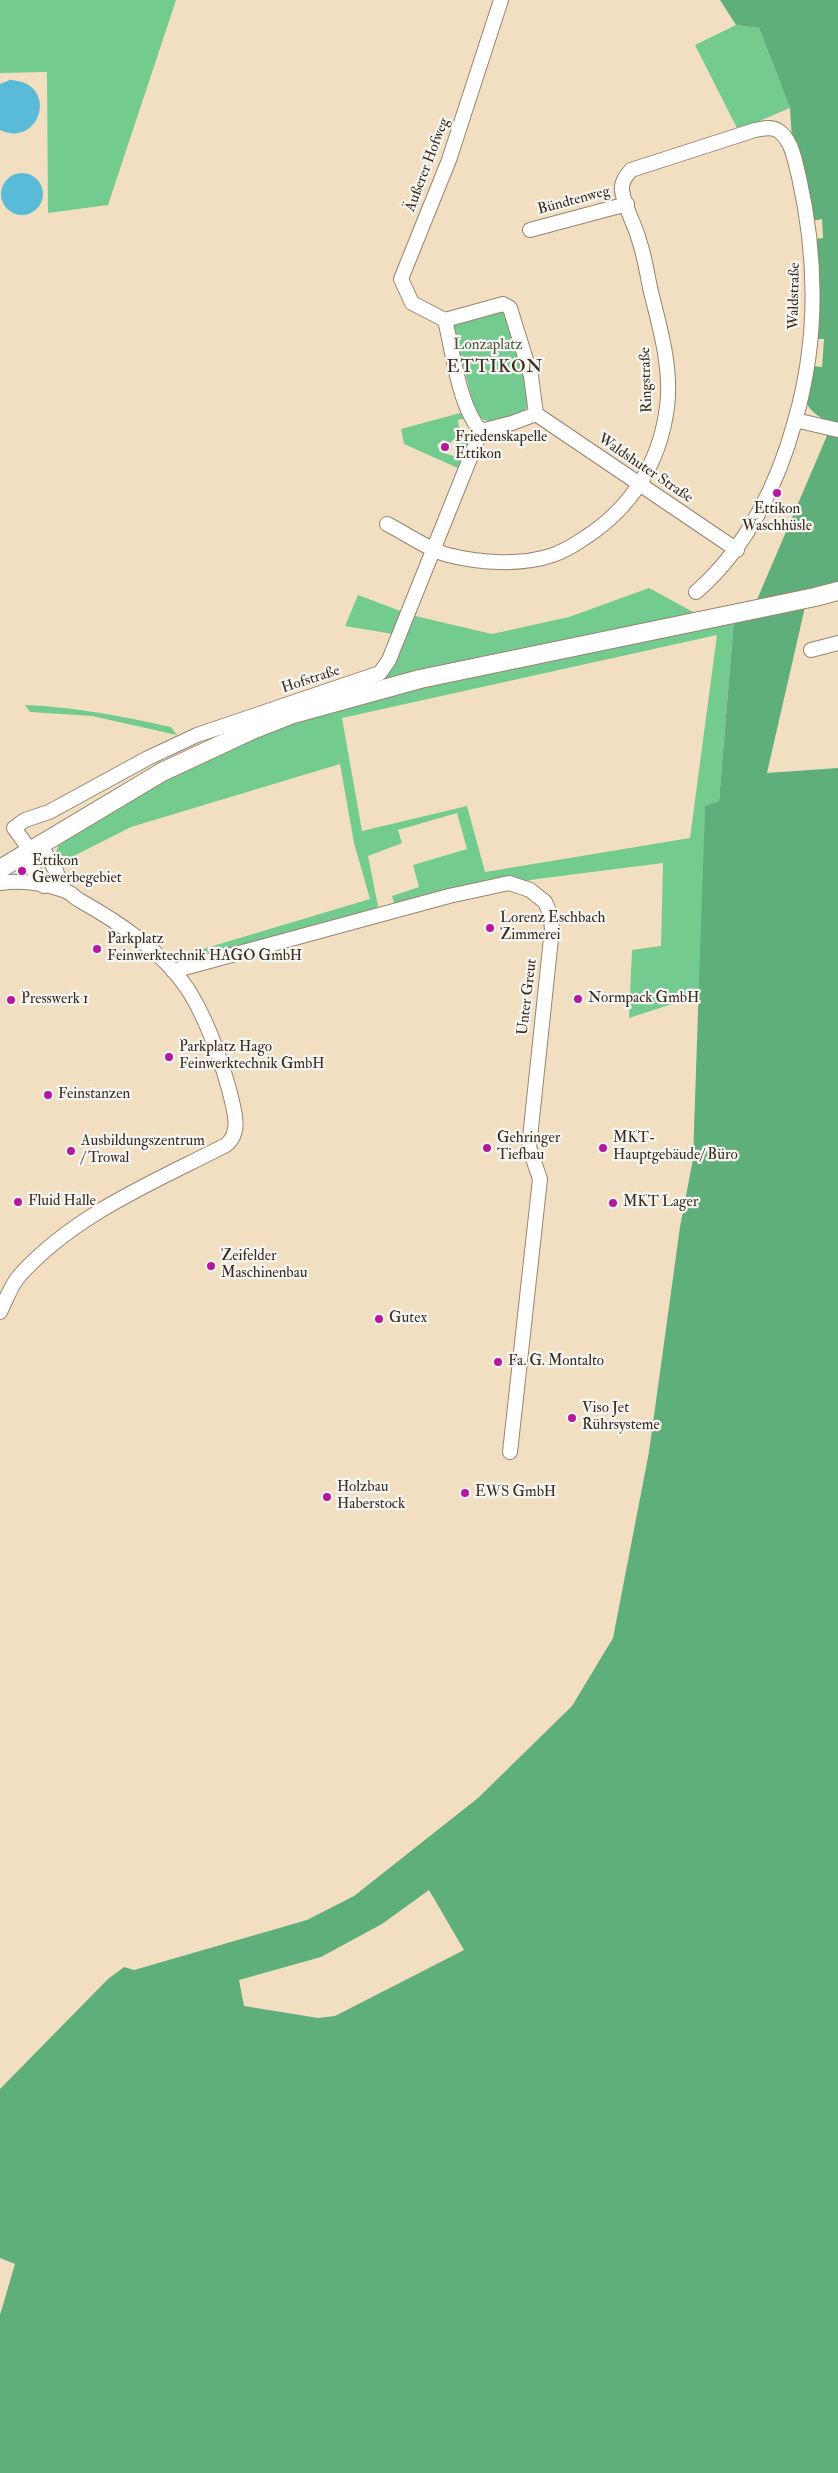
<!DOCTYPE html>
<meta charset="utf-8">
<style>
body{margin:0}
canvas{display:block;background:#f2dfc2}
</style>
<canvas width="838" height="2473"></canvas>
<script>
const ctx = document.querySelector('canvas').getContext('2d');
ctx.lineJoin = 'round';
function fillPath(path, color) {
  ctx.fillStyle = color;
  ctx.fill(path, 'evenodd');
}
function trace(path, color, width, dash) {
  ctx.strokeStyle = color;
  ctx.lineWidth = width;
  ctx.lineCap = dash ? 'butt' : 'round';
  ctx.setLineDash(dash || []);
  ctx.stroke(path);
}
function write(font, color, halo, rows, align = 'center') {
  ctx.font = font + ' "IM FELL Double Pica",serif';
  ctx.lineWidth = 4.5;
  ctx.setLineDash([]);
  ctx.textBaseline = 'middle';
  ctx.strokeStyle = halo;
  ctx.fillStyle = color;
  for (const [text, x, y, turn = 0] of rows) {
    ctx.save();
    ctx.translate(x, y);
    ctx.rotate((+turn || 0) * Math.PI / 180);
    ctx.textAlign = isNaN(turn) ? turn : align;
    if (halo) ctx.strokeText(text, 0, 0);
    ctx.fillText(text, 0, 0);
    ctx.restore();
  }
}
fillPath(new Path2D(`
 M 0,0 L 176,0 L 108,205 L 48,213 L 47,72 L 0,73 Z
 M 736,25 L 759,28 L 790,108 L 738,130 L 695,45 Z
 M 503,307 C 509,326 536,391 527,407 C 523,415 512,417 504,419 C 494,422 483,423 476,414 L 452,324 Z
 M 464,412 L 466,418 L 458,420 L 460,434 L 450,443 L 443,440 L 437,445 L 440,452 L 464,459 L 460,469 L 404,444 L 401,429 Z
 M 471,434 L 472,438 L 466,454 L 455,445 L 461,437 Z
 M 649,588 L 697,614 L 382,681 L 381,676 L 411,615 L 492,634 L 569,617 Z
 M 358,595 L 403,612 L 393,634 L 345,626 Z
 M 734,619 L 719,801 L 705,806 L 700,995 L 629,1018 L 632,950 L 661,946 L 663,863 L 537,879 L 398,905 L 394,903 L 392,896 L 419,887 L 413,865 L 467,849 L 457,813 L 398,830 L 402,843 L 368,856 L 378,906 L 374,910 L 177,964 L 176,957 L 370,899 L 354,843 L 340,764 L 131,827 L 58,864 C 54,856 56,849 61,842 L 139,793 L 224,749 L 340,705 ZM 717,635 L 690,838 L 485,872 L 467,806 L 362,831 L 342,718 Z
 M 25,705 C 75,707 122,716 171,727 L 177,735 L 92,716 L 30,712 Z`), '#73cb90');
fillPath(new Path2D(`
 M 720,0 L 838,0 L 838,582 L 792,595 L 756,602 L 826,438 L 830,423 C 798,405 805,400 811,366 L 822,367 L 824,339 L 815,339 L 819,302 L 815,239 L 823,238 L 822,219 L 812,221 L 792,140 L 790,108 L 759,28 L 736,25 Z
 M 805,607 L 767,773 L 838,768 L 838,2473 L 0,2473 L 0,2315 L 15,2264 L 0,2258 L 0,2089 L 108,1979 L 124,1967 L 134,1970 L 307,1920 L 354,1896 L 478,1798 L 572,1706 L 613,1638 L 649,1452 L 680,1227 L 693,1159 L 705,806 L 719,801 L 734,619 ZM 429,1890 L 464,1950 L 335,2016 L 318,2018 L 244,2006 L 239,1980 L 321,1957 L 382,1924 Z`), '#5eaf7a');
fillPath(new Path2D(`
 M 10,80 C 60,82 41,149 0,130 L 0,84 Z
 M1 194a21 21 0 1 1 42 0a21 21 0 1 1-42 0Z`), '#59bbd8');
const minor = new Path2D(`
 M 530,230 L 627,204
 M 445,320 L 412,303 L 401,279 L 449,160 L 501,0
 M 445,320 L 503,304 L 510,308 L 531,376 L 536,414
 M 445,320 C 453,352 459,407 481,431
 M 536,414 L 737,550
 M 795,420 L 838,430
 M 481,431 L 512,423 L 536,414
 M 387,524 C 407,534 427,549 448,555 C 480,563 521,566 553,555 C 564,551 576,544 586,537 C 632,507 660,462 667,407 C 672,369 660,328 651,292 C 647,274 645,257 639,240 C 635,224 624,207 622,190 C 621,182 626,176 631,170 L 755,130 C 762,129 770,126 777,130 C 792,138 795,162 799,177 C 817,257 818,341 795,421 C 778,484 746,549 696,592
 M 811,650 L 838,643
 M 40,844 L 56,871 L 64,890
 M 0,883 C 21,880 43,883 63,890 C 69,891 74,897 79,900 C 118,922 161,950 187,988 C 207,1019 219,1054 229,1089 C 233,1107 243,1132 226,1145 C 154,1182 75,1214 20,1275 C 11,1285 6,1300 0,1312
 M 44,886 L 34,871 L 30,860 L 30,850 L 14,828 L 25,820 L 49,812 L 148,758 L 197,735 L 380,673 L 389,660 L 481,431
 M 173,971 L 449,896 L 509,883 L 530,890 L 545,902 L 550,913 L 552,929 L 529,1147 L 540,1179 L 510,1452`);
const major = new Path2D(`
 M 0,869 L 162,772 L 250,731 L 293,714 L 420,679 L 815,597 L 838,591`);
trace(minor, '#968470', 16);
trace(major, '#968470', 20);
trace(minor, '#fff', 14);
trace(major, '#fff', 18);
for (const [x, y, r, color] of [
 [445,447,5,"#b5179e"],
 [777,493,5,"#b5179e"],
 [22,871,5,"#b5179e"],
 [490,928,5,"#b5179e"],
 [97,949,5,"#b5179e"],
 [578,999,5,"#b5179e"],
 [11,1000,5,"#b5179e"],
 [169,1057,5,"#b5179e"],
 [48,1095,5,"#b5179e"],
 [487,1148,5,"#b5179e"],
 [603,1148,5,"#b5179e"],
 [71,1151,5,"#b5179e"],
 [18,1202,5,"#b5179e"],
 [613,1203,5,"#b5179e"],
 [211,1266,5,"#b5179e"],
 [379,1319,5,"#b5179e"],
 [498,1362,5,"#b5179e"],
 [572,1418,5,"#b5179e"],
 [465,1493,5,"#b5179e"],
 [327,1497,5,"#b5179e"]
]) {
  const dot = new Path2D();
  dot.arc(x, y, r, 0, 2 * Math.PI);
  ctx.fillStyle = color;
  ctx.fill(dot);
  trace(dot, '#f6f6f2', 2);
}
write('15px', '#3b2a1e', '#f6f6f2', [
 ["Äußerer Hofweg",428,165,-69],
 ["Bündtenweg",574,201,-15],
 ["Waldstraße",795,296,-89],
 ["Ringstraße",647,380,-92],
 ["Waldshuter Straße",645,469,34],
 ["Hofstraße",311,680,-18],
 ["Unter Greut",528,997,-83]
]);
write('15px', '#4c5a40', '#f6f6f2', [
 ["Lonzaplatz",488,346]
]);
write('15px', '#3b2a1e', '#f6f6f2', [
 ["Friedenskapelle",455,438],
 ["Ettikon",455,455],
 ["Ettikon",777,510,"center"],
 ["Waschhüsle",777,527,"center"],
 ["Ettikon",32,862],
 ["Gewerbegebiet",32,879],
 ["Lorenz Eschbach",500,919],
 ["Zimmerei",500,936],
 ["Parkplatz",107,940],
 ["Feinwerktechnik HAGO GmbH",107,957],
 ["Normpack GmbH",588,999],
 ["Presswerk 1",21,1000],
 ["Parkplatz Hago",179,1048],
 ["Feinwerktechnik GmbH",179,1065],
 ["Feinstanzen",58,1095],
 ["Gehringer",497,1139],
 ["Tiefbau",497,1156],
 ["MKT-",613,1139],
 ["Hauptgebäude/ Büro",613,1156],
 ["Ausbildungszentrum",81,1142],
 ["/ Trowal",81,1159],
 ["Fluid Halle",28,1202],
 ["MKT Lager",623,1203],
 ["Zeifelder",221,1257],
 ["Maschinenbau",221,1274],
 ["Gutex",389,1319],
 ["Fa. G. Montalto",508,1362],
 ["Viso Jet",582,1409],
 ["Rührsysteme",582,1426],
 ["Holzbau",337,1488],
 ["Haberstock",337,1505],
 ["EWS GmbH",475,1493]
], 'left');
ctx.letterSpacing = '1px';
write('18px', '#3b2a1e', '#f6f6f2', [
 ["ETTIKON",495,368]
]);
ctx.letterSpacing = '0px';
</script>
